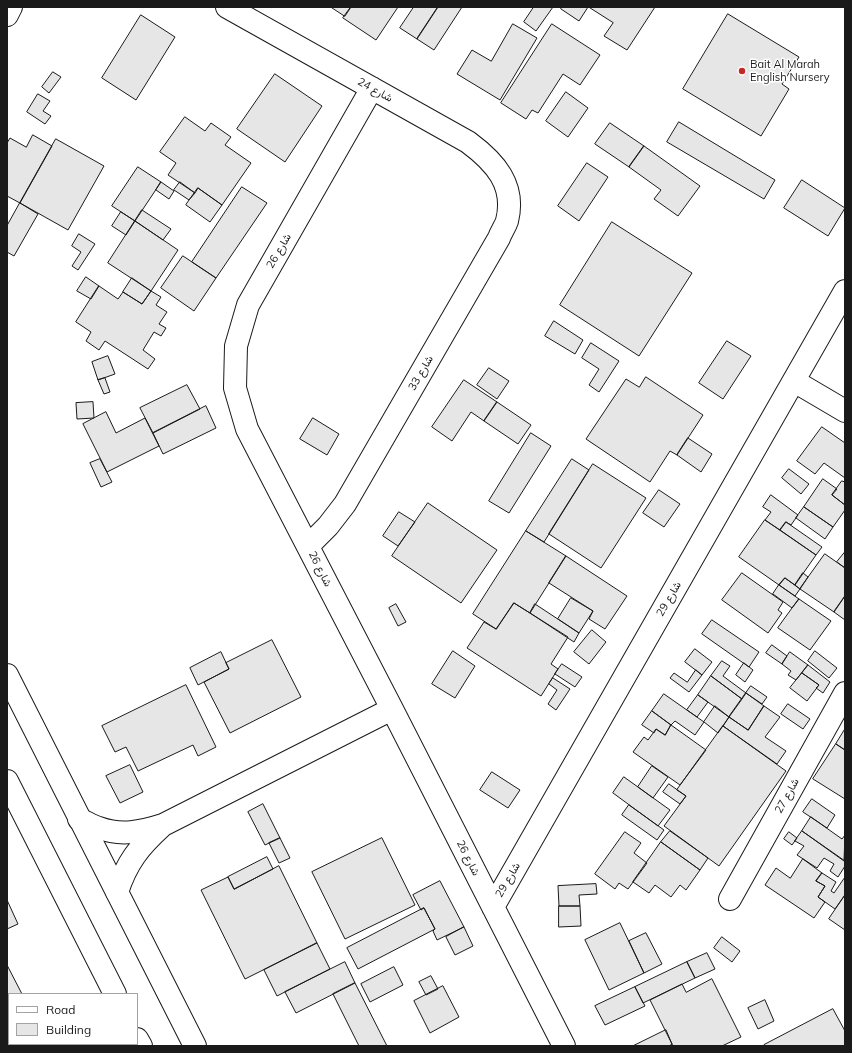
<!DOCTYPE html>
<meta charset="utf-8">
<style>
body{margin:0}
#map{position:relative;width:852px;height:1053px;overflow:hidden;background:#fff;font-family:Mulish,sans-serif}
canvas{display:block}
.frame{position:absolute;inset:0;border:8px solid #1a1a1a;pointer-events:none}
.legend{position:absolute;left:8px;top:993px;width:130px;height:52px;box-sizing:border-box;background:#fff;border:1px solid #a3a3a3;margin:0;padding:5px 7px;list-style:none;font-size:12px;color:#1a1a1a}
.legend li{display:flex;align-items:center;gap:8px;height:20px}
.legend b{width:20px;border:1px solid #a3a3a3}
</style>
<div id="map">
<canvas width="852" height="1053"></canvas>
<div class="frame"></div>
<ul class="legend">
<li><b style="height:5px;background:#fff"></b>Road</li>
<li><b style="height:11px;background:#e6e6e6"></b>Building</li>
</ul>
</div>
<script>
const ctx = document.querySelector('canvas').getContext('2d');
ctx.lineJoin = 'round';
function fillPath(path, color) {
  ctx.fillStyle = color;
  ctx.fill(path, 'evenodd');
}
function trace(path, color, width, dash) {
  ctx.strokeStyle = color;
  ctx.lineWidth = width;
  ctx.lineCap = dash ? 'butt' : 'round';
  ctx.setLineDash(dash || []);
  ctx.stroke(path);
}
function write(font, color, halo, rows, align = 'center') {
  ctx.font = font + ' Mulish,Vazirmatn,sans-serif';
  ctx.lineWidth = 3;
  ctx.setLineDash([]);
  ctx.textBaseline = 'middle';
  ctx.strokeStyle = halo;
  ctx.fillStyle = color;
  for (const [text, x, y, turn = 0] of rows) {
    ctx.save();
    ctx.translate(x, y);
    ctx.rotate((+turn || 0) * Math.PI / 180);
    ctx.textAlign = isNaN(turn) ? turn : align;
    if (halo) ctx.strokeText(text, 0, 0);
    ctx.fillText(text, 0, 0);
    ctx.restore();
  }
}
const building = new Path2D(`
 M 331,7 L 351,7 L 345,16 Z
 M 351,7 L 398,7 L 376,40 L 343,18 Z
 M 414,7 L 438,7 L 417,39 L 400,28 Z
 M 438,7 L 462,7 L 434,50 L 417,39 Z
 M 534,7 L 553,7 L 536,31 L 524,22 Z
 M 562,7 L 588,7 L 579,21 L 561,9 Z
 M 589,7 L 655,7 L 627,50 L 604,36 L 613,23 Z
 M 728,14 L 799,57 L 782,84 L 789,89 L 761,136 L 683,89 Z
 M 141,15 L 175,37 L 136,100 L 102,78 Z
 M 513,24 L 537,38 L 500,100 L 457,74 L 472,50 L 491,61 Z
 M 552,24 L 600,55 L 580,85 L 563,74 L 538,113 L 532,110 L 526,119 L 501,103 Z
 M 53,72 L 61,77 L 49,93 L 42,87 Z
 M 275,74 L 322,106 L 285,162 L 237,129 Z
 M 566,92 L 588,108 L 568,137 L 546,121 Z
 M 38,94 L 50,101 L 43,111 L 51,116 L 45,124 L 27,112 Z
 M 185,117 L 205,131 L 211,123 L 231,137 L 225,145 L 251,163 L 222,205 L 198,188 L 195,193 L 168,175 L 176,163 L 160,152 Z
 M 679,122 L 775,180 L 764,199 L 667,142 Z
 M 610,123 L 644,146 L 629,167 L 595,144 Z
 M 33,135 L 52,146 L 20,203 L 7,196 L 7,143 L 10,138 L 26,147 Z
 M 56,139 L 104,166 L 68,230 L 20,203 Z
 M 644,146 L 700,186 L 678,216 L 654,199 L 661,190 L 629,167 Z
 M 587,163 L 608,177 L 579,221 L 558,206 Z
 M 138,167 L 161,182 L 135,221 L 112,206 Z
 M 802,180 L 845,208 L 828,236 L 784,208 Z
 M 161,182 L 174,191 L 169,199 L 156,190 Z
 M 180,182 L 195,193 L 189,200 L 174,190 Z
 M 242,187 L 267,203 L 216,278 L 192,262 Z
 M 198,188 L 222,205 L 210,222 L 186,205 Z
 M 20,203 L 38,214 L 14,256 L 7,252 L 7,226 Z
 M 142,210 L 171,229 L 163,240 L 135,221 Z
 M 121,212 L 135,221 L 126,235 L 112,226 Z
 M 135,221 L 178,250 L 151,291 L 108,263 Z
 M 612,222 L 692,273 L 639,356 L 560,305 Z
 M 79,234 L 95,244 L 78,270 L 72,266 L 81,252 L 72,246 Z
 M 183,256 L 216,278 L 194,311 L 161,288 Z
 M 86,277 L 99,286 L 91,299 L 77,291 Z
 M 132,278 L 151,291 L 142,304 L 123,292 Z
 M 99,286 L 118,299 L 123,292 L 142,304 L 151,291 L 161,297 L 156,305 L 167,312 L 159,324 L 166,328 L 161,336 L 154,332 L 143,350 L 155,359 L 148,369 L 105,341 L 99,350 L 86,341 L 91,332 L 76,322 Z
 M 554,321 L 583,340 L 575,354 L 545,336 Z
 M 727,341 L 751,356 L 723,399 L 699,383 Z
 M 591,343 L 619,361 L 599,392 L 589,385 L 599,369 L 582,358 Z
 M 108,356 L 115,374 L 98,380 L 92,362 Z
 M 489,368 L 509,381 L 497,399 L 477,385 Z
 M 646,377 L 703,415 L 677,455 L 670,451 L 650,482 L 586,439 L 626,379 L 639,387 Z
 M 105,378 L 110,392 L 104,394 L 98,380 Z
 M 464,380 L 497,402 L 484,421 L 471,412 L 452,441 L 432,427 Z
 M 187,385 L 200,409 L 153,433 L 140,408 Z
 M 93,402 L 94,418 L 77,419 L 76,403 Z
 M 497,402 L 531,425 L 518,444 L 484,421 Z
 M 206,406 L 216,428 L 163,454 L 153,433 Z
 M 106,412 L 116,433 L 145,418 L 159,446 L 107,472 L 83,424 Z
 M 313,418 L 339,434 L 327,455 L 300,439 Z
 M 822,427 L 845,443 L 845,478 L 824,463 L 815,474 L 797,461 Z
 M 531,433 L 551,446 L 509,513 L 489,501 Z
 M 688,438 L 712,454 L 701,472 L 677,455 Z
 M 100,459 L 112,482 L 101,487 L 90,463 Z
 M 572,459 L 589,470 L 544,542 L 526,531 Z
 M 593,464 L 646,498 L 601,568 L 549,534 Z
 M 789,469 L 809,484 L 801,494 L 782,478 Z
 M 823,479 L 837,489 L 832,495 L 845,505 L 845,510 L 833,527 L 804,507 Z
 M 842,481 L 845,482 L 845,505 L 832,495 Z
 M 659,490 L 680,504 L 664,527 L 643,513 Z
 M 771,495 L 798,515 L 791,525 L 786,522 L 780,530 L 765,520 L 771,512 L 763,507 Z
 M 428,503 L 497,550 L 461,603 L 392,556 Z
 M 804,507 L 833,527 L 825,539 L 796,518 Z
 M 399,512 L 415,522 L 398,546 L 383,536 Z
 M 765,520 L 816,555 L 795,585 L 785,578 L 779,585 L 739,557 Z
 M 786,522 L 822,547 L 816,555 L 780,530 Z
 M 526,531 L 566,556 L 530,613 L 514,603 L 496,629 L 473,614 Z
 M 845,552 L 845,568 L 837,562 Z
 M 825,554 L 845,568 L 845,596 L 834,612 L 800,589 Z
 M 566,556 L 627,596 L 605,629 L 589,619 L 593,611 L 549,583 Z
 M 742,573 L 783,602 L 778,610 L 782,613 L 768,633 L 722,600 Z
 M 803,573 L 808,577 L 800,589 L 795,585 Z
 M 785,578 L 800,589 L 795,596 L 779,585 Z
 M 779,585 L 799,599 L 792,608 L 773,594 Z
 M 845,596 L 845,620 L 834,612 Z
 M 571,598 L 593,611 L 579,633 L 558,619 Z
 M 799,599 L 831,621 L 810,650 L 778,628 Z
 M 514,603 L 568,637 L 551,664 L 558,669 L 541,696 L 467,648 L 484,622 L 496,629 Z
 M 396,604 L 406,622 L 398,626 L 389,608 Z
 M 535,604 L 579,633 L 574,642 L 530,613 Z
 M 712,620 L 759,652 L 749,667 L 702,634 Z
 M 592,630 L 606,642 L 589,664 L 574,652 Z
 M 272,640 L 301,697 L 230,733 L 204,682 L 229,669 L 226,663 Z
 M 772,645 L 787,656 L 782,664 L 766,653 Z
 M 695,649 L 712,662 L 702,675 L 685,662 Z
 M 453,651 L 475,666 L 455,698 L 432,684 Z
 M 815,651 L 837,668 L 829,678 L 808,661 Z
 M 221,652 L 229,669 L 198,685 L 190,668 Z
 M 790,652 L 808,665 L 796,680 L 788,675 L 791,671 L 782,664 Z
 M 722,661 L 730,666 L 723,676 L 746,693 L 742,699 L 711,676 Z
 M 744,663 L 753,670 L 745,682 L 736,675 Z
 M 562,664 L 582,677 L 575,687 L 555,674 Z
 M 808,665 L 830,682 L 823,693 L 816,688 L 819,685 L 802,673 Z
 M 696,670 L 702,675 L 689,692 L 670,678 L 674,673 L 687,682 Z
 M 802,673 L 819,685 L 807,701 L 790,688 Z
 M 711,676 L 742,699 L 729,717 L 698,695 Z
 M 553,678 L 570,689 L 556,710 L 548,704 L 557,690 L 549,684 Z
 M 186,685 L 216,747 L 198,756 L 193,745 L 138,771 L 126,747 L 115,752 L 102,726 Z
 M 751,686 L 767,697 L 762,704 L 746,693 Z
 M 746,693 L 764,706 L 748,730 L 729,717 Z
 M 664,694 L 704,722 L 695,735 L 675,721 L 671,725 L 652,711 Z
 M 698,695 L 708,702 L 697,717 L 687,710 Z
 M 788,704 L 810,719 L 803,729 L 781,714 Z
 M 715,706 L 729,717 L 718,733 L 704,722 Z
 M 764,706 L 780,717 L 765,737 L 786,751 L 777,764 L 723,726 L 729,717 L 748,730 Z
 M 652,711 L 671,725 L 665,735 L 656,729 L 654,733 L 642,725 Z
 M 671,725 L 706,750 L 680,785 L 633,752 L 644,737 L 648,740 L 656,729 L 665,735 Z
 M 723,726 L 786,771 L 719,866 L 664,826 L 686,796 L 677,790 Z
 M 845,729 L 845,750 L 836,744 Z
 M 836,744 L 845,750 L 845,799 L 813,779 Z
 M 130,765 L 143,792 L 120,803 L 106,776 Z
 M 652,766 L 668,777 L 653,798 L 638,787 Z
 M 492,772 L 520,790 L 508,808 L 480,790 Z
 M 624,777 L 670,810 L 658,826 L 613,793 Z
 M 669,784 L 686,796 L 680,804 L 663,792 Z
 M 812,799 L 835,815 L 827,828 L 803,812 Z
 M 263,804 L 280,838 L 265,845 L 248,812 Z
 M 629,805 L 664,830 L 657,840 L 622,815 Z
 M 811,817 L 842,839 L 845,835 L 844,861 L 802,831 Z
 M 670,831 L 708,858 L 700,870 L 661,842 Z
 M 802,831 L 845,861 L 845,866 L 838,877 L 830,871 L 834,864 L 824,858 L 817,868 L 797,855 L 804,846 L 795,841 Z
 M 625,832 L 641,843 L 634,853 L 647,863 L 628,889 L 619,883 L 615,889 L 595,874 Z
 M 789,832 L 797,838 L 792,845 L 784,839 Z
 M 280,838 L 290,858 L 279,863 L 269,843 Z
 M 382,838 L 415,905 L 345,939 L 312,872 Z
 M 661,842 L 700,870 L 686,890 L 680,885 L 671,897 L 655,885 L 649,893 L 633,882 Z
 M 267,857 L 273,869 L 234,889 L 228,877 Z
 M 803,859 L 822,873 L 816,881 L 825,886 L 818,897 L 825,902 L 814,918 L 765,885 L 776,868 L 790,878 Z
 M 279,866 L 317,943 L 245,979 L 201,890 L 228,877 L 234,889 Z
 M 822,873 L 836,882 L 831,891 L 834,893 L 845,877 L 845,895 L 835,909 L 818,897 L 825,886 L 816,881 Z
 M 440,881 L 464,927 L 437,940 L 433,931 L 435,929 L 424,908 L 421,910 L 413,895 Z
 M 596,884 L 597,894 L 579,895 L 580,906 L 559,906 L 558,886 Z
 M 845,895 L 845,930 L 829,919 Z
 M 7,900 L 18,924 L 7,929 Z
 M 559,906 L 580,906 L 581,926 L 559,927 Z
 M 424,908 L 435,929 L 358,969 L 347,948 Z
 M 620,923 L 644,973 L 609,990 L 585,940 Z
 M 464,927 L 473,946 L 455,955 L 446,937 Z
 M 646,933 L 662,964 L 644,973 L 629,941 Z
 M 722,937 L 740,951 L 732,962 L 714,948 Z
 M 317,943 L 330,969 L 277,996 L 264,970 Z
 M 707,953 L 715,969 L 695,978 L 687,962 Z
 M 345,962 L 355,983 L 296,1013 L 285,992 Z
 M 687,962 L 695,978 L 643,1003 L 635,987 Z
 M 7,965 L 22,994 L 9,994 L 9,1044 L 48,1044 L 49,1046 L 7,1046 Z
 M 394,967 L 403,985 L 370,1002 L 361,984 Z
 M 431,976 L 438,989 L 426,995 L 419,982 Z
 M 712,979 L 741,1037 L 722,1046 L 673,1046 L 650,1000 L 682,984 L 686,992 Z
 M 355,983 L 387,1046 L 359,1046 L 333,994 Z
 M 443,986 L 459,1017 L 430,1033 L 414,1001 Z
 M 635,987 L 645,1006 L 605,1025 L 595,1006 Z
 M 765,1000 L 774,1021 L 758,1029 L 748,1008 Z
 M 833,1009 L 845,1031 L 845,1046 L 764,1046 L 764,1045 Z
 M 666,1030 L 672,1044 L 669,1046 L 633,1046 Z`);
fillPath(building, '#e6e6e6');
trace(building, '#1a1a1a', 1);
const minor = new Path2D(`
 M 227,7 L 468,142 C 495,162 516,185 507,221 C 505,227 501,232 499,238 L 345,504 L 328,526 L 308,546
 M 7,15 L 11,7
 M 372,88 L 248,305 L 236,346 L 235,388 L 247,429 L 392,709 L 564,1046
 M 794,381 L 845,411
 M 79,819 C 86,822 92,826 99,828 C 121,836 141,832 163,825 L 392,709
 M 117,892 C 127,862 139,847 162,826
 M 730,899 L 845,693
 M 493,907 L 845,291`);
const tertiary = new Path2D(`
 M 7,675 L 195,1046
 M 7,781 L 115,994
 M 137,1039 L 141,1046`);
trace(minor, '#1a1a1a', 24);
trace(tertiary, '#1a1a1a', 24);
trace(minor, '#fff', 22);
trace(tertiary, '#fff', 22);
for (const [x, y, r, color] of [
 [742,71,4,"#c62828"]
]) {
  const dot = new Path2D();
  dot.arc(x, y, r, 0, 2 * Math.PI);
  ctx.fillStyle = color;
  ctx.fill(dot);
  trace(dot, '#fff', 1.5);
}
write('11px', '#1a1a1a', '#fff', [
 ["Bait Al Marah",750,65],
 ["English Nursery",750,78]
], 'left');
write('11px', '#1a1a1a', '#fff', [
 ["شارع 24",375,90,29],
 ["شارع 26",279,251,-60],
 ["شارع 33",421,373,-60],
 ["شارع 26",320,569,63],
 ["شارع 29",669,599,-60],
 ["شارع 27",787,796,-61],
 ["شارع 26",468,858,63],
 ["شارع 29",508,880,-60]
]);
</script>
